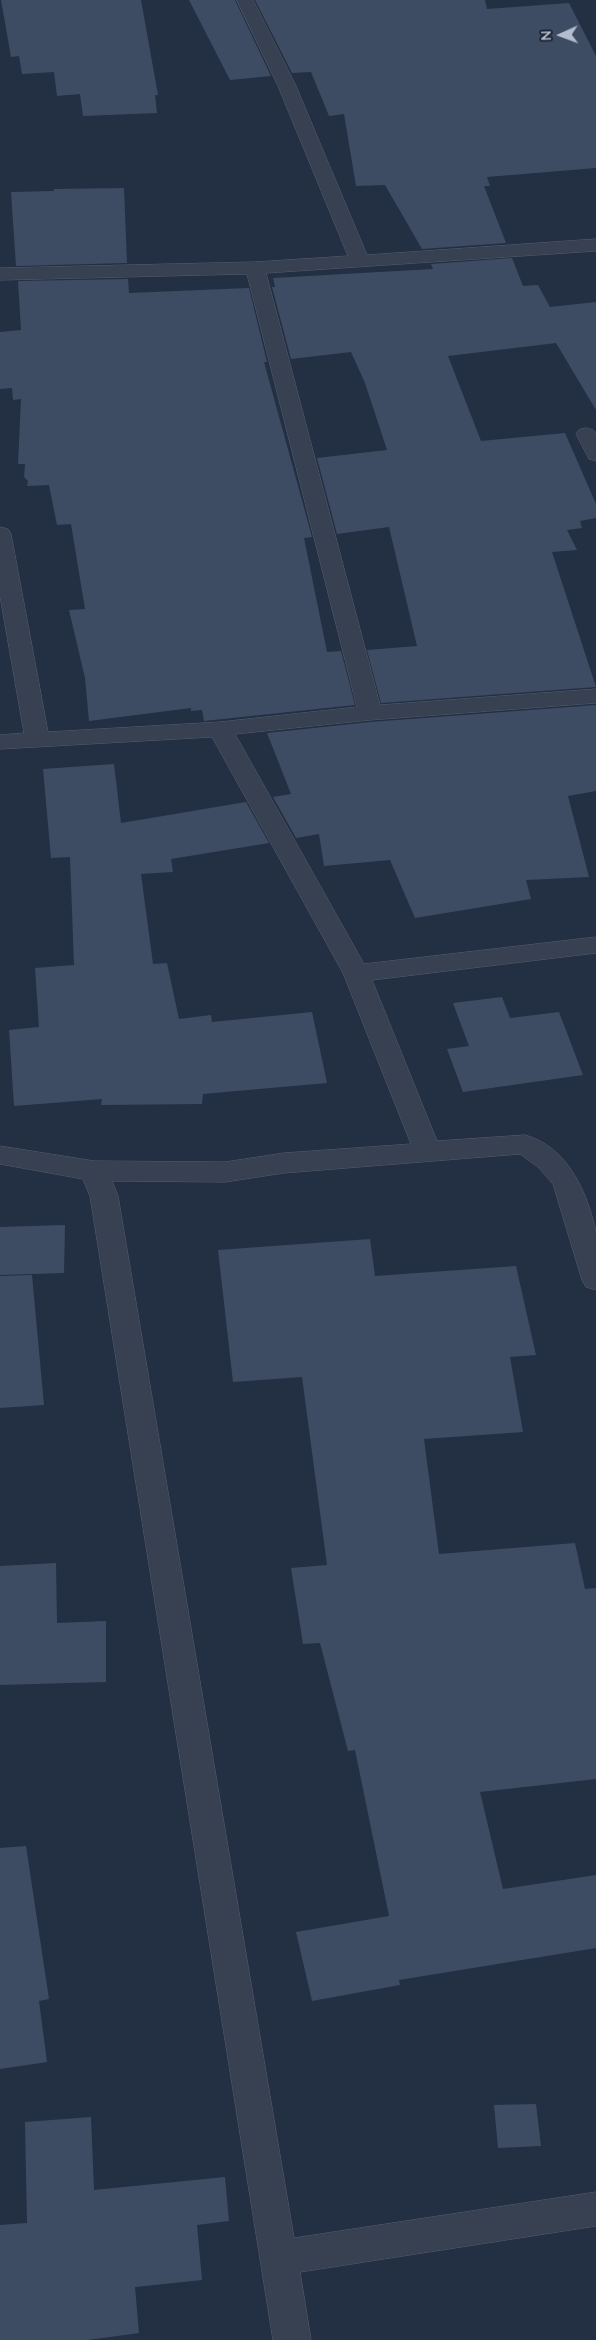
<!DOCTYPE html>
<style>
body{margin:0}
#map{position:relative;width:596px;height:2340px;overflow:hidden;background:#232f43;font-family:Quicksand,sans-serif}
canvas{display:block}
.north{position:absolute;left:536px;top:10px;width:50px;height:50px;-webkit-text-stroke:4px #1c2638;paint-order:stroke;rotate:268deg;font-size:14px;font-weight:700;line-height:20px;text-align:center;color:#b4bdcd}
.north::after{content:'';display:block;margin:auto;width:18px;height:22px;background:#b4bdcd;clip-path:polygon(50% 0,100% 100%,50% 72%,0 100%)}
</style>
<div id="map">
<canvas width="596" height="2340"></canvas>
<div class="north">N</div>
</div>
<script>
const ctx = document.querySelector('canvas').getContext('2d');
ctx.lineJoin = 'round';
function fillPath(path, color) {
  ctx.fillStyle = color;
  ctx.fill(path, 'evenodd');
}
function trace(path, color, width, dash) {
  ctx.strokeStyle = color;
  ctx.lineWidth = width;
  ctx.lineCap = dash ? 'butt' : 'round';
  ctx.setLineDash(dash || []);
  ctx.stroke(path);
}
fillPath(new Path2D(`
 M 1,0 L 141,0 L 158,95 L 155,95 L 157,113 L 83,116 L 80,94 L 57,96 L 54,72 L 22,74 L 19,56 L 11,57 Z
 M 189,0 L 235,0 L 271,76 L 230,80 Z
 M 255,0 L 485,0 L 487,9 L 569,3 L 596,56 L 596,168 L 487,177 L 490,186 L 484,186 L 506,243 L 422,249 L 385,185 L 356,186 L 344,114 L 329,116 L 311,72 L 292,73 Z
 M 124,188 L 127,263 L 16,266 L 11,192 L 54,191 L 54,189 Z
 M 512,258 L 523,286 L 538,285 L 550,307 L 596,302 L 596,410 L 556,343 L 448,356 L 481,441 L 565,433 L 596,504 L 596,518 L 580,521 L 582,528 L 567,530 L 577,550 L 552,552 L 596,687 L 381,703 L 367,650 L 417,646 L 389,527 L 337,534 L 317,458 L 387,450 L 365,383 L 351,352 L 291,359 L 272,287 L 275,287 L 273,278 L 433,269 L 431,264 Z
 M 128,279 L 129,293 L 249,288 L 267,362 L 264,362 L 312,537 L 304,538 L 327,652 L 341,651 L 355,705 L 204,721 L 202,710 L 191,711 L 191,708 L 89,721 L 85,678 L 69,610 L 85,609 L 71,524 L 57,525 L 49,485 L 27,486 L 28,481 L 24,477 L 25,464 L 18,464 L 21,399 L 13,400 L 12,388 L 0,389 L 0,332 L 21,330 L 18,281 Z
 M 596,705 L 596,791 L 568,796 L 589,877 L 526,880 L 531,899 L 415,918 L 390,860 L 324,866 L 319,834 L 296,838 L 273,797 L 291,794 L 267,733 L 370,722 Z
 M 114,764 L 121,823 L 246,802 L 269,843 L 171,859 L 173,872 L 141,874 L 153,964 L 167,963 L 179,1019 L 211,1015 L 212,1022 L 312,1012 L 327,1083 L 203,1094 L 202,1104 L 101,1105 L 102,1099 L 14,1106 L 9,1030 L 39,1027 L 35,968 L 74,965 L 70,857 L 51,858 L 43,769 Z
 M 502,997 L 510,1018 L 559,1012 L 583,1075 L 463,1092 L 447,1049 L 469,1046 L 453,1003 Z
 M 65,1225 L 64,1273 L 0,1275 L 0,1227 Z
 M 370,1239 L 375,1276 L 516,1266 L 536,1355 L 510,1357 L 523,1432 L 424,1439 L 439,1554 L 575,1543 L 585,1589 L 596,1588 L 596,1779 L 480,1792 L 503,1889 L 596,1875 L 596,1948 L 399,1980 L 400,1985 L 312,2001 L 296,1932 L 389,1916 L 355,1750 L 348,1751 L 320,1643 L 303,1644 L 291,1568 L 327,1565 L 302,1377 L 233,1382 L 218,1250 Z
 M 32,1275 L 44,1405 L 0,1408 L 0,1276 Z
 M 56,1563 L 57,1623 L 106,1621 L 106,1682 L 0,1685 L 0,1566 Z
 M 26,1846 L 49,1999 L 39,2001 L 47,2062 L 0,2069 L 0,1848 Z
 M 536,2104 L 541,2146 L 498,2148 L 494,2105 Z
 M 91,2117 L 94,2190 L 225,2177 L 229,2221 L 197,2225 L 202,2280 L 135,2287 L 139,2333 L 88,2340 L 0,2340 L 0,2225 L 27,2223 L 25,2122 Z`), '#3e4c63');
const minor = new Path2D(`
 M 237,0 L 253,0 L 296,86 L 367,255 L 596,239 L 596,251 L 266,273 L 380,705 L 596,689 L 596,703 L 370,720 L 235,734 L 364,964 L 596,937 L 596,953 L 372,980 L 437,1141 L 525,1135 C 568,1147 587,1192 596,1232 C 596,1250 596,1272 596,1290 L 586,1287 L 582,1280 L 553,1184 L 538,1167 L 520,1154 L 284,1173 L 225,1182 L 112,1181 L 118,1196 L 294,2238 L 596,2192 L 596,2226 L 300,2272 L 311,2340 L 273,2340 L 90,1196 L 83,1179 L 0,1164 L 0,1146 L 94,1161 L 225,1162 L 284,1153 L 411,1144 L 343,973 L 212,737 L 0,749 L 0,735 L 24,733 L 0,596 L 0,527 L 8,529 L 11,534 L 48,732 L 220,722 L 357,707 L 247,274 L 0,280 L 0,268 L 255,262 L 348,256 L 278,86 Z
 M 586,428 L 593,430 L 596,433 L 596,461 L 589,459 L 576,434 L 579,430 Z`);
trace(minor, '#555f70', 1);
fillPath(minor, '#374152');
</script>
